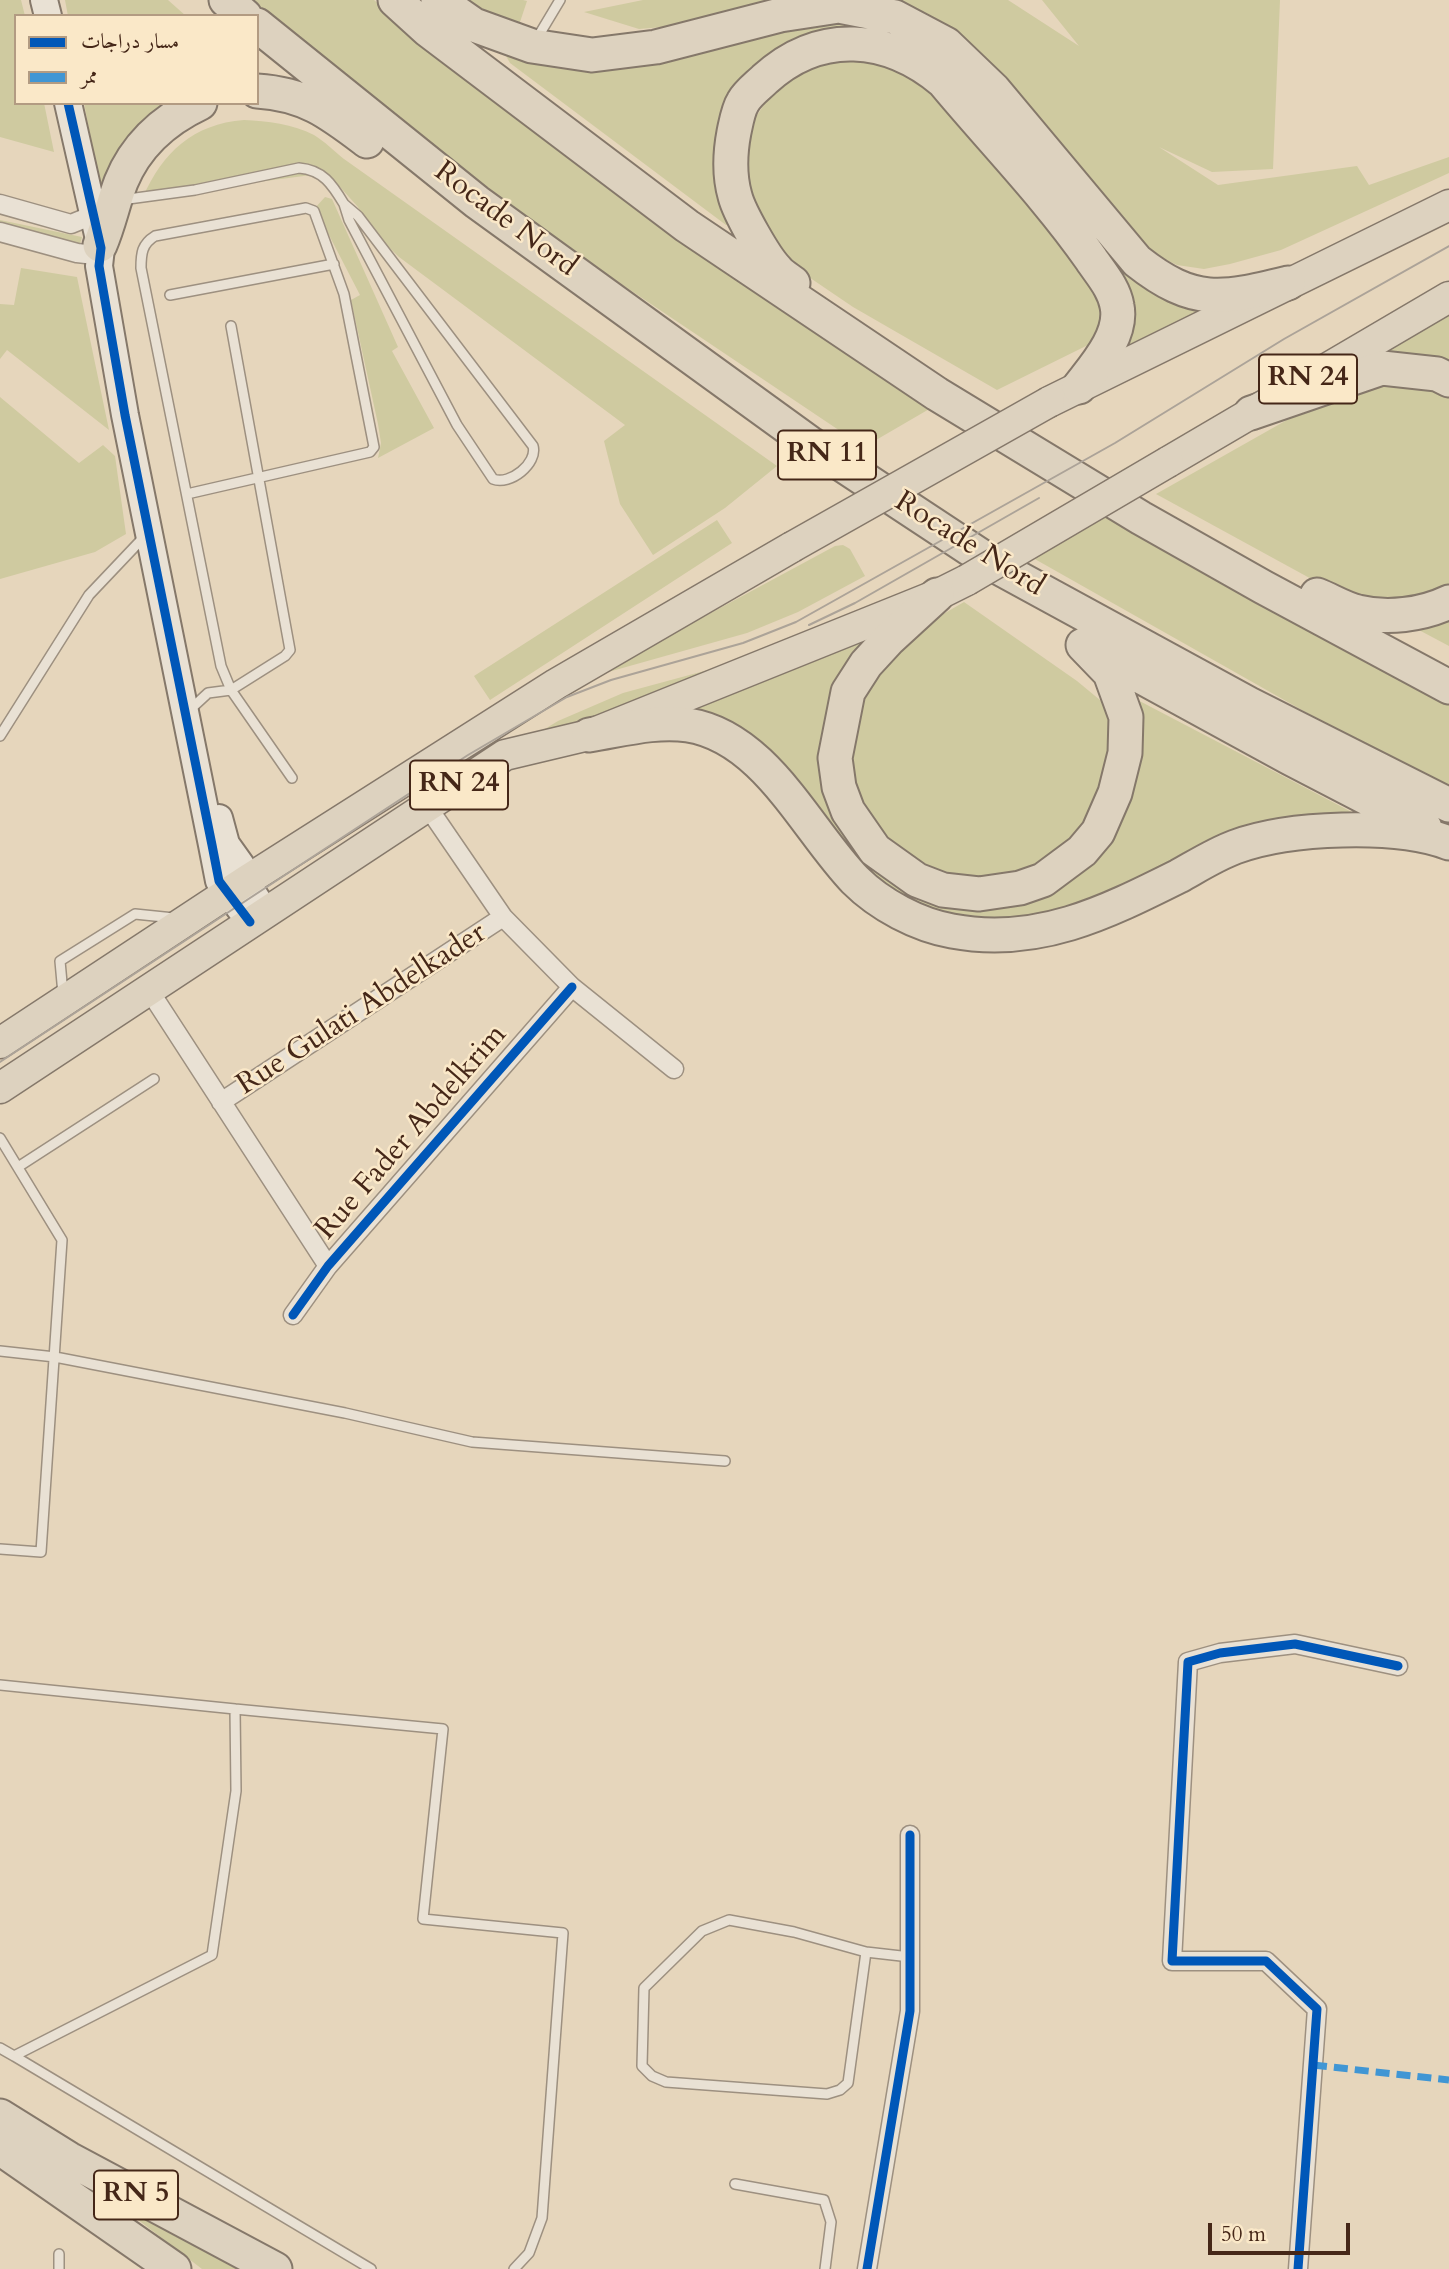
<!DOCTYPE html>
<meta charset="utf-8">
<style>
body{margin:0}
#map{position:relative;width:1449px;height:2269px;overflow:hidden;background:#e6d6bc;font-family:Cardo,Amiri,serif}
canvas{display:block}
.legend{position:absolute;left:14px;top:14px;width:245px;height:91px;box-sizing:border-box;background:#fae8c8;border:2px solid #b29b82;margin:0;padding:9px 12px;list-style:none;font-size:21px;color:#452718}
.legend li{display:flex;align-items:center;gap:14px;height:35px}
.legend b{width:35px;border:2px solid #b29b82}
.scale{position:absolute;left:1208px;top:2223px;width:142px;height:32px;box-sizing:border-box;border:4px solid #452718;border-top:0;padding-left:9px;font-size:21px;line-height:24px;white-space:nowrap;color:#452718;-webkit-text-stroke:5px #fae8c8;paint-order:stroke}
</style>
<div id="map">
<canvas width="1449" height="2269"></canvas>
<ul class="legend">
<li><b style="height:9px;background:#0057b8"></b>مسار دراجات</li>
<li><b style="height:9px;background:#4096d4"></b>ممر</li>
</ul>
<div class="scale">50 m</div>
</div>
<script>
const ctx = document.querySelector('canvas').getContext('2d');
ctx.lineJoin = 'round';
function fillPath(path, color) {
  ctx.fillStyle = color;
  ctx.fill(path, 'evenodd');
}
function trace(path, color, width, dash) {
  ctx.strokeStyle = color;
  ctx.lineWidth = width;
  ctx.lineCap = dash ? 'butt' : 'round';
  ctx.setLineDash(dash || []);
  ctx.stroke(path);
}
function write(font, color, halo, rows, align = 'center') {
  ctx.font = font + ' Cardo,serif';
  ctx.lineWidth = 5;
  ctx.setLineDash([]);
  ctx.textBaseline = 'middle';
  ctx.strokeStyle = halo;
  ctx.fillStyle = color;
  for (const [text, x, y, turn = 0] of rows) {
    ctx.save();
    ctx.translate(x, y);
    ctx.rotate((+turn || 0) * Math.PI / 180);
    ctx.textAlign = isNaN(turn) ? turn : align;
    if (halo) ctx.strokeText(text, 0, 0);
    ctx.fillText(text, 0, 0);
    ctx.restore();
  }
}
fillPath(new Path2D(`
 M 0,0 L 21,0 L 25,16 L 16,16 L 16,103 L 44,103 L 54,152 L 0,137 Z
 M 65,0 L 168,0 L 186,16 L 68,16 Z
 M 249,0 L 374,0 L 433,49 L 931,408 L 864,447 L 499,202 L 375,106 Z
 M 451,0 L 523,0 L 527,1 L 518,28 Z
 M 643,0 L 780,0 L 703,17 L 675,26 L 639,29 L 584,12 Z
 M 884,0 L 1008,0 L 1079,46 L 1042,0 L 1280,0 L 1273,169 L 1212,172 L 1159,147 L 1218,185 L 1357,166 L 1369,185 L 1449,157 L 1449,173 L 1281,250 L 1230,264 L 1204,269 L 1177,265 L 1149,252 L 974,52 L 945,24 L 912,9 Z
 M 836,23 L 890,31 L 928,49 L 964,79 L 1033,161 L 1149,279 C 1183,302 1196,303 1236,300 L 1111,361 C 1121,334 1124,311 1119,283 C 1079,229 1039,175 995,124 C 978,104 962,81 941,65 C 887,24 806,25 756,72 C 705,119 715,164 732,224 L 726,225 L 510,63 L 506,56 L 512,52 C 545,59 579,67 613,65 C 689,58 761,31 836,23 Z
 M 849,58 L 895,66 L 938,94 L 1100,287 C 1106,308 1105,330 1088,345 L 997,390 L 853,307 L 797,269 L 776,248 L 744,180 L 749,127 L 772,93 L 805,66 Z
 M 84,103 L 180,103 L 102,198 Z
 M 244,120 C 267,121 293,124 314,135 C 324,141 334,151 344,159 L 777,466 L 725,508 L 653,555 L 620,504 L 604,441 L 625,425 L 399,257 L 368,227 L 358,207 L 340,187 L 319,174 L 143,197 C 163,152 193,124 244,120 Z
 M 325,197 L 332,199 L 398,347 L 392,351 L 434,428 L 378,458 L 381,443 L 378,424 L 351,300 L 360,295 L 315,208 Z
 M 0,220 L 82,237 L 80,244 L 0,227 Z
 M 21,268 L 77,277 L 109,430 L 7,350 L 0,359 L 0,304 L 14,305 Z
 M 1449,315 L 1449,366 L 1374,357 Z
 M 1400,381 L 1449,394 L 1449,587 L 1409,603 L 1348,599 L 1156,494 L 1317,403 L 1357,387 Z
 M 0,397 L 79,463 L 103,445 L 115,456 L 126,534 L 95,552 L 0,579 Z
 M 1107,515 L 1288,620 L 1449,701 L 1449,785 L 1332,727 L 1033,558 Z
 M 717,520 L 732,543 L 490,700 L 474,676 Z
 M 843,545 L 850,549 L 865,576 L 798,612 L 747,633 L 594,676 L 835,546 Z
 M 964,602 L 1077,681 L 1106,705 L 1113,723 L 1107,781 L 1078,837 L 1033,874 L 952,884 L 874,837 L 845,764 L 863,688 L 914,631 Z
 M 1449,619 L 1449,646 L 1417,629 Z
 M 889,627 L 829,783 L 949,907 C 1001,914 1027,902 1072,879 L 1130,696 L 1365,819 L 1096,906 L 964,925 L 881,889 L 782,773 L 661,713 Z
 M 719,667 L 664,697 L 515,747 L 558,721 L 623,693 Z
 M 124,2209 L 237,2269 L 202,2269 Z`), '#cfcaa0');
const lane = new Path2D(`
 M 536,40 L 560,0
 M 121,200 L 195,190 L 299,168 C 323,170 332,184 344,204
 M 344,204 L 358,216 L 533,446 C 538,463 510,486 493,479 L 457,425 L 349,220 Z
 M 170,295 L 334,264
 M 187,494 L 370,452 L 374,447 L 344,294 L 314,211 L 306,208 L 155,236 C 142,244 141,253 141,268 L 221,666 L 231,690 L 292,778
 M 195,705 L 208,693 L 231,690 L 285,656 L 290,650 L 231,326
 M 0,736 L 89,595 L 144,537
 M 63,994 L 60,961 L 135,914 L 174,918
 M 0,1138 L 62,1240 L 41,1552 L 0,1549
 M 18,1167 L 154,1079
 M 0,1351 L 55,1357 L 345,1413 L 472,1442 L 725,1461
 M 0,1685 L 235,1709 L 236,1791 L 212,1955 L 14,2056 L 0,2048
 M 235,1709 L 443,1729 L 423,1919 L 563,1933 L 542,2218 L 529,2253 L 514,2269
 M 866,1952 L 848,2083 L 840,2090 L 827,2094 L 666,2082 L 652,2076 L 642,2066 L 644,1988 L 702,1931 L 729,1920 L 794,1932 L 866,1952 L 910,1957
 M 14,2056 L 371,2269
 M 735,2184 L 824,2200 L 831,2222 L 825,2269
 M 59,2269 L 59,2254`);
const street = new Path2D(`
 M 0,204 L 71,224 L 93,215
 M 0,232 L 77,253 L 86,254 L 101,248
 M 427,806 L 503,917 L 572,987 L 674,1069
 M 149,990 L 328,1266
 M 221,1102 L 503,917
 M 293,1315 L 328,1266 L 572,987
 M 867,2269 L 910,2011 L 910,1835
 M 1298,2269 L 1317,2009 L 1266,1961 L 1172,1961 L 1188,1662 L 1220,1653 L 1295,1644 L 1398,1666`);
const secondary = new Path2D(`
 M 44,0 L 48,16
 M 68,103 L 101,248 L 99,266 L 125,415 L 212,845 L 219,881 L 250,922
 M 219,818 L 226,844 L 241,865 L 248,885 L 265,912`);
const primary = new Path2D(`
 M 1049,402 L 1449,205
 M 1168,462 L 1449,297
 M 0,1043 L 246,881 L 556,684 L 792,547
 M 0,1088 L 505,755 L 589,735 L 937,595 L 967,580`);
const highway = new Path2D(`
 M 226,0 L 245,16
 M 395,0 L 428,30 L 687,226 L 937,394 L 1141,518 L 1263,587 L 1449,687
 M 438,0 L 474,25 L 532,46 L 592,55 L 656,47 L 780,15 L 839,6 L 895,17 L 946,44 L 994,90 L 1137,261 C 1194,306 1222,299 1288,283
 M 257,25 L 477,202 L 811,444 L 996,566 L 1249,704 L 1449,805
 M 257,91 C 306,94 330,113 367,141
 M 100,245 C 109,224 113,203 121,182 C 136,145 164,120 200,103
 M 793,283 C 788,279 781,275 777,270 C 765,258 739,212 735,196 C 729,175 730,153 734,132 C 736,123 738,110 743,102 C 748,93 758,86 765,79 C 820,29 888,35 943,81 C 992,140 1047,196 1091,259 C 1101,274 1114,288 1117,306 C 1123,335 1095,366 1079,387
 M 1251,413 L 1382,368 L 1437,374 L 1449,380
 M 937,595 L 889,639 L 866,664 L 848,692 L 835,758 L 839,787 L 848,811 L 875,850 L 917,880 L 943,890 L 979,894 L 1020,888 L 1043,880 L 1082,851 L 1098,832 L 1115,793 L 1125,753 L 1126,717 L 1110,673 L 1083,645
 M 1317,595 C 1330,600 1344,609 1358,612 C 1387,619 1422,615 1449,602
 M 1096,652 L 1290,758 L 1425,828
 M 589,735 C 621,730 656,720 688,725 C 765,737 806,829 855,880 C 880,905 918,925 952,931 C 1037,947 1105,913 1179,876 C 1197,866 1216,854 1235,847 C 1289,827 1396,823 1449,843
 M 0,2116 L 69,2159 L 275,2269
 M 0,2148 L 174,2269`);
trace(lane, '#9d9080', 12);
trace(street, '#9d9080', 21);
trace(secondary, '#85786a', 30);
trace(primary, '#85786a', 33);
trace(highway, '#85786a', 37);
trace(lane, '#e9e1d4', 9);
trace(street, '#e9e1d4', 18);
trace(secondary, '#e9e1d4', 26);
trace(primary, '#ddd2bf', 30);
trace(highway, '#ddd2bf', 33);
trace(new Path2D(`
 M 809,625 L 855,603 L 1039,498
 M 0,1062 L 468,755 L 567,697 L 611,680 L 743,643 L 796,622 L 1115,443 L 1284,339 L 1449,246`), '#aca398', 2);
const primaryBridge = new Path2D(`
 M 792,547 L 1049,402
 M 967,580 L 1168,462`);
trace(primaryBridge, '#85786a', 33, []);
trace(primaryBridge, '#ddd2bf', 30);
trace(new Path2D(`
 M 1313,2065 L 1449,2080`), '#4096d4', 7, [14, 7]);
trace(new Path2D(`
 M 68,103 L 101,248 L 99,266 L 125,415 L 212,845 L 219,881 L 250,922
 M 293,1315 L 328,1266 L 572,987
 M 867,2269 L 910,2011 L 910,1835
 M 1298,2269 L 1317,2009 L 1266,1961 L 1172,1961 L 1188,1662 L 1220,1653 L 1295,1644 L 1398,1666`), '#0057b8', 9);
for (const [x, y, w] of [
 [1308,379,98],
 [827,455,98],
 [459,785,98],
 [136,2195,84]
]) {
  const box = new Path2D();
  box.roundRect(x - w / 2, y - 24.5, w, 49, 5);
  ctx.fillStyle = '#fae8c8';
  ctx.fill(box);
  trace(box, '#452718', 2);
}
write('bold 28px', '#452718', null, [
 ["RN 24",1308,379],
 ["RN 11",827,455],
 ["RN 24",459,785],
 ["RN 5",136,2195]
]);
write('30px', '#452718', '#fae8c8', [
 ["Rocade Nord",505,220,37],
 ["Rocade Nord",969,545,32],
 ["Rue Gulati Abdelkader",362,1010,-33],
 ["Rue Fader Abdelkrim",412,1133,-49]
]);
</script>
